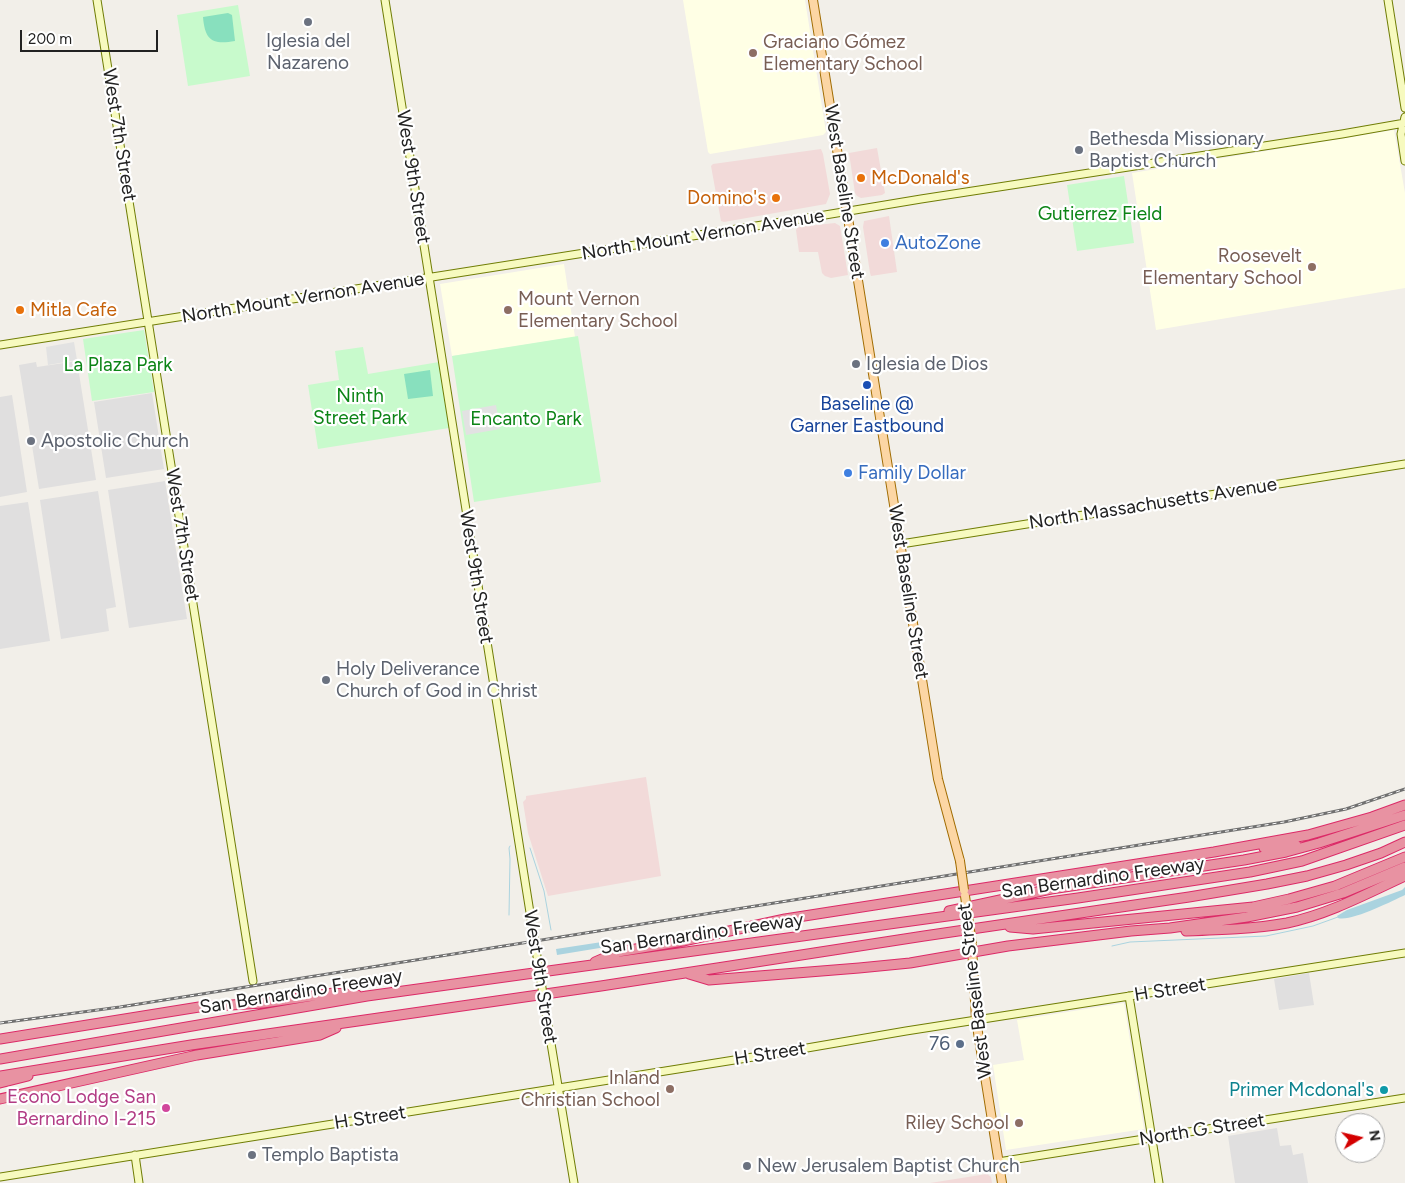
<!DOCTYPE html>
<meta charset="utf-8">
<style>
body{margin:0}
#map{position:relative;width:1405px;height:1183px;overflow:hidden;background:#f2efe9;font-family:Figtree,sans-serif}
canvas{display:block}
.north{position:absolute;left:1335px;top:1113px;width:50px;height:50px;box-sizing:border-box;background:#fff;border:1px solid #a7a7a7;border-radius:50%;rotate:81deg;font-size:14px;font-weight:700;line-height:20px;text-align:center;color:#222}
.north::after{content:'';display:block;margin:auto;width:18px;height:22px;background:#d40000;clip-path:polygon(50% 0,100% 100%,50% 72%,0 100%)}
.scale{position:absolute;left:20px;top:30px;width:138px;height:22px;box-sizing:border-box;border:2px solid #222;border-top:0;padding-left:6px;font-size:15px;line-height:18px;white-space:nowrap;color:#222;-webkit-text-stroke:4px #fff;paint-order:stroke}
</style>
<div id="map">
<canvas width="1405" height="1183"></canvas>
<div class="north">N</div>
<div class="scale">200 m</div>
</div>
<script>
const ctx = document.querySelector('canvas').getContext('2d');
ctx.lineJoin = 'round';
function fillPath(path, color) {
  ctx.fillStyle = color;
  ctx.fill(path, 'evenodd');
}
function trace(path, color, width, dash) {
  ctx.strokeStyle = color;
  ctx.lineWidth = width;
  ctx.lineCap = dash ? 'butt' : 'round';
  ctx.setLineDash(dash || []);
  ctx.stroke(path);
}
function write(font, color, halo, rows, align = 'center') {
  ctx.font = font + ' Figtree,sans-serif';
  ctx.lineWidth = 4.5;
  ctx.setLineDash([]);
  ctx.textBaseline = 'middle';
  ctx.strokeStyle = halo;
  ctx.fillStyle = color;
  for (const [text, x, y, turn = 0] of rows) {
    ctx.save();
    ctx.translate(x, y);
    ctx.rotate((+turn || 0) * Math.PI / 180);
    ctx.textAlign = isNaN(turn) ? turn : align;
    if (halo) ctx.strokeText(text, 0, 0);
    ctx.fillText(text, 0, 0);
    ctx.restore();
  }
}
fillPath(new Path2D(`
 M 77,361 L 96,480 L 39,489 L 19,365 L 36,362 L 37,367 Z
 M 152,393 L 164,469 L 106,478 L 94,402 Z
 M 12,395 L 27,492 L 0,497 L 0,397 Z
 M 165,481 L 187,619 L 129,628 L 108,490 Z
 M 98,491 L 116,607 L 106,609 L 109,631 L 61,639 L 40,500 Z
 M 28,502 L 50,641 L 0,649 L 0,506 Z
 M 1309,973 L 1314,1005 L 1279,1010 L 1274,979 Z
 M 1277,1128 L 1280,1146 L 1291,1145 L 1293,1155 L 1303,1153 L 1308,1183 L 1235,1183 L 1228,1136 Z`), '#e0dfdf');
fillPath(new Path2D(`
 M 877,148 L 885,193 L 882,195 L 861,198 L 857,196 L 855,193 L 849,153 Z
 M 821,149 L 823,154 L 830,194 L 826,204 L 724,222 L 721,221 L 711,166 L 713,164 Z
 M 889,216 L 897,272 L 871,276 L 870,273 L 863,227 L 864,221 Z
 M 835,223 L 840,226 L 848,275 L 831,278 L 825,276 L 822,273 L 818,252 L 799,252 L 796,230 L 798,227 Z
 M 646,777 L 661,876 L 548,896 L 528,833 L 523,802 L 526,799 L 526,796 Z
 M 987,1174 L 991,1177 L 992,1183 L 930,1183 Z`), '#f2dad9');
fillPath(new Path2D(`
 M 683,0 L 805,0 L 826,132 L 823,135 L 710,154 L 708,152 Z
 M 1394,130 L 1405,193 L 1405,288 L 1156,330 L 1132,173 Z
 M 564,264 L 575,337 L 452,356 L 440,284 Z
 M 1124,1003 L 1144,1129 L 1006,1150 L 993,1065 L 1024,1060 L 1017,1020 Z`), '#ffffe5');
fillPath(new Path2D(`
 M 238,5 L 250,76 L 188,86 L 177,15 Z
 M 1124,176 L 1134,243 L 1077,251 L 1067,185 Z
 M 144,330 L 154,392 L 92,401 L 83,339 Z
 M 578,336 L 601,482 L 474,502 L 452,356 Z
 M 363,347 L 368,374 L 439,362 L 449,428 L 318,449 L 308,385 L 339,380 L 335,351 Z`), '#c8facc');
fillPath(new Path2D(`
 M 228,13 L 232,15 L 235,41 C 213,45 205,41 203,17 Z
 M 430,370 L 433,396 L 408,399 L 404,374 Z`), '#88e0be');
fillPath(new Path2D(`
 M 74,342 L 77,360 L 48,365 L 46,347 Z
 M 496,405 L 500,429 L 466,435 L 462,411 Z`), '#e2e2e2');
fillPath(new Path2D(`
 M 1405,887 L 1405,895 C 1392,901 1351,922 1338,918 L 1337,916 L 1347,910 L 1402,890 Z
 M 615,940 L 618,945 L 557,955 L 556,949 Z`), '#aad3df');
trace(new Path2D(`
 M 530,848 L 544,891 L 551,930
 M 509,915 L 510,859 L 509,848 L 510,846
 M 1112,946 L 1130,942 L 1266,936 L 1313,926 L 1338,917`), '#aad3df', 1);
const secondary = new Path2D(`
 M 97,0 L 253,981
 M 385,0 L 532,925
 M 1388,0 L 1405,108
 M 1405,117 L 1401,134 L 1405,161
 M 0,345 L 813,217 L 921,199 L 1342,134 L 1405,123
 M 901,544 L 1405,464
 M 1129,996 L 1159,1183
 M 546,1013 L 574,1183
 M 135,1155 L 139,1183
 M 998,1162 L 1405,1098
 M 0,1177 L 772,1054 L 906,1031 L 1405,953`);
const primary = new Path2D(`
 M 813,0 L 938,779 L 960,861
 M 972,946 L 976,1020 L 1002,1183`);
const highway = new Path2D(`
 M 1264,848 L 1296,845
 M 949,911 L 1051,889 L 1244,860 L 1286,852 L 1319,843 L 1405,815
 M 1010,927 L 1033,929 L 1253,907 L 1289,899 L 1335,886 L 1405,857
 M 1186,931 C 1220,930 1254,929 1287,923 C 1329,914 1366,894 1405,876
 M 595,962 L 618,952 L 683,941 L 785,919 L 1214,852 L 1308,835 L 1372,817 L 1405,805
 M 689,974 L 709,980 L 859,968 L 910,963 L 1008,946 L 1131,931 L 1170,928 L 1247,917 L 1297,907 L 1343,893 L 1405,867
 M 0,1039 L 199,1007 L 263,1003 L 334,993 L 357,995
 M 0,1059 L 367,996 L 1078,898 L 1250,872 L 1302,861 L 1405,825
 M 0,1076 L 191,1045 L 601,986 L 924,936 L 1189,897 L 1267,884 L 1307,876 L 1346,865 L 1381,853 L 1405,842
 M 0,1083 L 28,1076
 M 0,1099 L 197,1055 L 320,1035 L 336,1028`);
trace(secondary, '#707d05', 9);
trace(primary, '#a06b00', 10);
trace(highway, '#dc2a67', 11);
trace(secondary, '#f7fabf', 7);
trace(primary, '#fcd6a4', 8);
trace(highway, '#e892a2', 9);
const rail = new Path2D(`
 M 0,1023 L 120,1007 L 1284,822 L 1346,809 L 1405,789`);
trace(rail, '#707070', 3);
trace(rail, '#fff', 1, [4]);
const secondaryBridge = new Path2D(`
 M 532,925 L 546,1013`);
const primaryBridge = new Path2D(`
 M 960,861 L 964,890
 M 965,896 L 972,944`);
trace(secondaryBridge, '#707d05', 9, []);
trace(primaryBridge, '#a06b00', 10, []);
trace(secondaryBridge, '#f7fabf', 7);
trace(primaryBridge, '#fcd6a4', 8);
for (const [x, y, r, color] of [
 [308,22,5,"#6b7280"],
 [753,53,5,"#8d6e63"],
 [1079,150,5,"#6b7280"],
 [861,178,5,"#e8710a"],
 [776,198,5,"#e8710a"],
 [885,243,5,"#3f7fe0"],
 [1312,267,5,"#8d6e63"],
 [20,310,5,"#e8710a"],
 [508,310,5,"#8d6e63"],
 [856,364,5,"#6b7280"],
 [867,385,5,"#1a4fb4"],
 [31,441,5,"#6b7280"],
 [848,473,5,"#3f7fe0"],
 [326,680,5,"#6b7280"],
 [960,1044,5,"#5c6f8a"],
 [670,1089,5,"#8d6e63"],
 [1384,1090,5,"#0f9aa8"],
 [166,1108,5,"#d1479c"],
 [1019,1123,5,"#8d6e63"],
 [252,1155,5,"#6b7280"],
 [747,1166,5,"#6b7280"]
]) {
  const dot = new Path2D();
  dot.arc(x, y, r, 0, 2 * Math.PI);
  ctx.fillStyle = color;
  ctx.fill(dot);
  trace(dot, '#fff', 2);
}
write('19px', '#5b616d', '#fff', [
 ["Iglesia del",308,41,"center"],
 ["Nazareno",308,63,"center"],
 ["Bethesda Missionary",1089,139],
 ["Baptist Church",1089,161],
 ["Iglesia de Dios",866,364],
 ["Apostolic Church",41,441],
 ["Holy Deliverance",336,669],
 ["Church of God in Christ",336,691],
 ["Templo Baptista",262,1155],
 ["New Jerusalem Baptist Church",757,1166]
], 'left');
write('19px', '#785e54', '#fff', [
 ["Graciano Gómez",763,42,"left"],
 ["Elementary School",763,64,"left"],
 ["Roosevelt",1302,256],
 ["Elementary School",1302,278],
 ["Mount Vernon",518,299,"left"],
 ["Elementary School",518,321,"left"],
 ["Inland",660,1078],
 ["Christian School",660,1100],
 ["Riley School",1009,1123]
], 'right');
write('19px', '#222', '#fff', [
 ["West 7th Street",119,135,81],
 ["West 9th Street",413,177,81],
 ["West Baseline Street",844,192,81],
 ["North Mount Vernon Avenue",703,235,-9],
 ["North Mount Vernon Avenue",303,298,-9],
 ["North Massachusetts Avenue",1153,504,-9],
 ["West 7th Street",182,535,81],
 ["West 9th Street",476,577,81],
 ["West Baseline Street",908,592,81],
 ["San Bernardino Freeway",1103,878,-8],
 ["San Bernardino Freeway",702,934,-8],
 ["West 9th Street",540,977,81],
 ["H Street",1170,990,-9],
 ["West Baseline Street",975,991,-97],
 ["San Bernardino Freeway",301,992,-9],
 ["H Street",770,1054,-9],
 ["H Street",370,1118,-9],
 ["North G Street",1202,1130,-9]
]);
write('19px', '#c56008', '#fff', [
 ["McDonald's",871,178],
 ["Domino's",766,198,"right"],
 ["Mitla Cafe",30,310]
], 'left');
write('19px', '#0c8416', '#fff', [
 ["Gutierrez Field",1100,214],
 ["La Plaza Park",118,365],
 ["Ninth",360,396],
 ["Street Park",360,418],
 ["Encanto Park",526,419]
]);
write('19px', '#366cbe', '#fff', [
 ["AutoZone",895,243],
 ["Family Dollar",858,473]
], 'left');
write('19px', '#164399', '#fff', [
 ["Baseline @",867,404],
 ["Garner Eastbound",867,426]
]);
write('19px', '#4e5e75', '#fff', [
 ["76",950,1044]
], 'right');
write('19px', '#0d838f', '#fff', [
 ["Primer Mcdonal's",1374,1090]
], 'right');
write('19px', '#b23c85', '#fff', [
 ["Econo Lodge San",156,1097],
 ["Bernardino I-215",156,1119]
], 'right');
</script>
